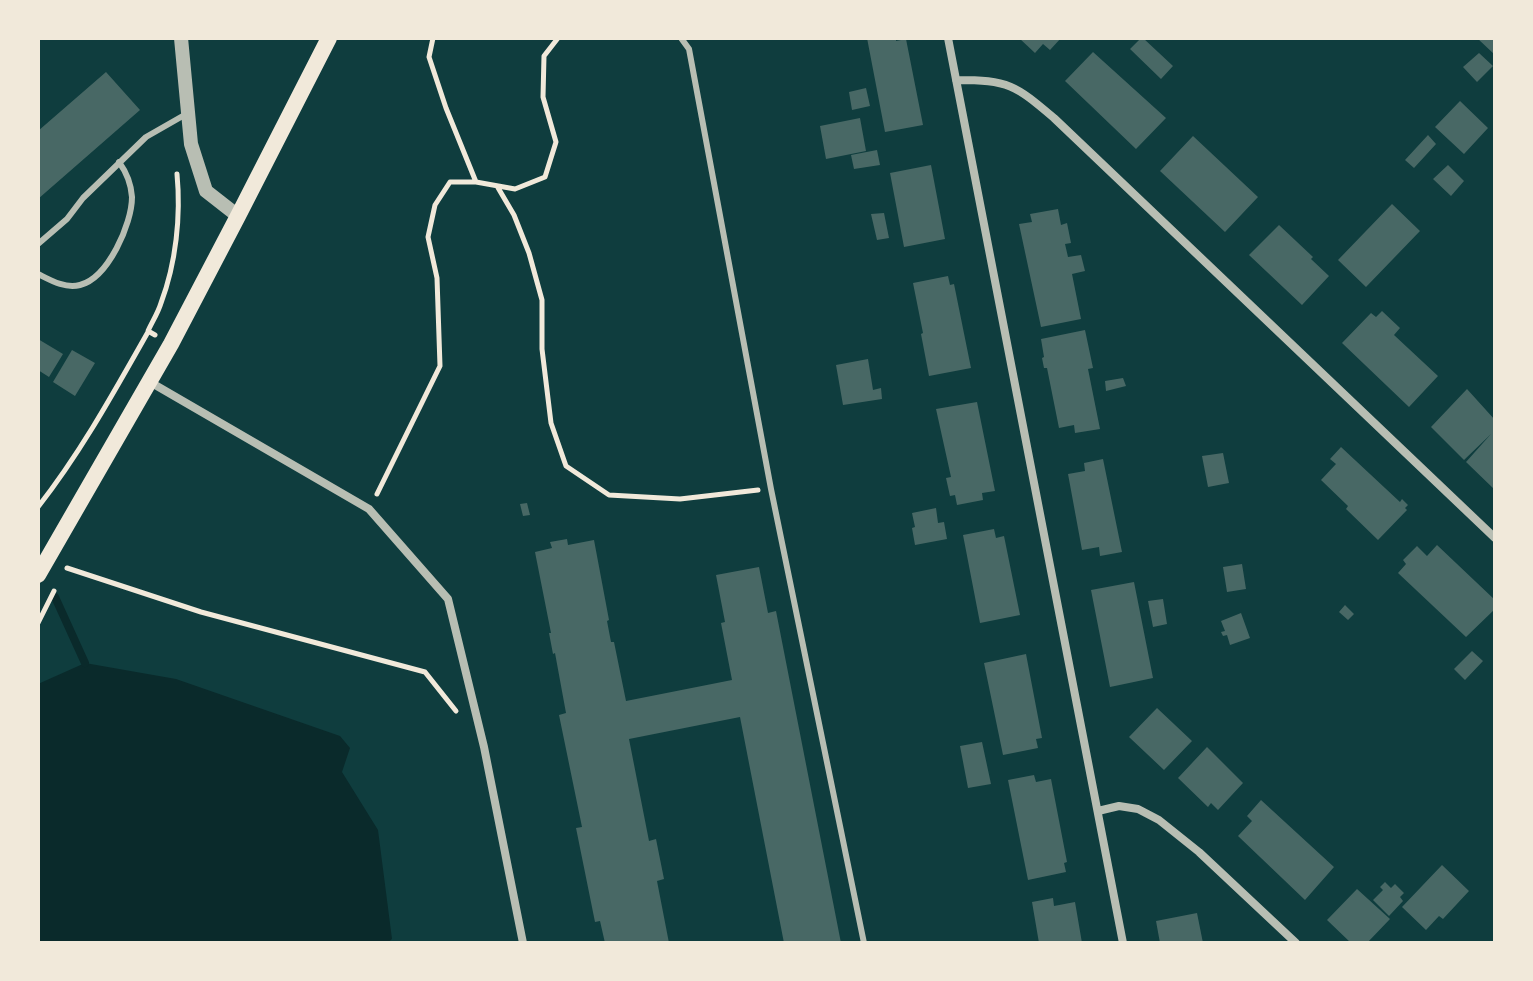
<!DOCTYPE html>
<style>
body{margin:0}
#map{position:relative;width:1533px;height:981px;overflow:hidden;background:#0f3d3e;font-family:"Titillium Web",sans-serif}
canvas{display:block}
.frame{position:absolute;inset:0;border:40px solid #f1e9da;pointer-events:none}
</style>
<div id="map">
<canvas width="1533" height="981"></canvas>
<div class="frame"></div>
</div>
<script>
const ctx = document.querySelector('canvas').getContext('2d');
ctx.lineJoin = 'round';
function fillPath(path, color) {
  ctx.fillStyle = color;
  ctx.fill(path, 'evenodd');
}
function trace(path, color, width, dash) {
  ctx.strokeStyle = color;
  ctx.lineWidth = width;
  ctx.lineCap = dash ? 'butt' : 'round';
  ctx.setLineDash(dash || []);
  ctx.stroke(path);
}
fillPath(new Path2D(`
 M 85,663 L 176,679 L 340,736 L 350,748 L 342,772 L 378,830 L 392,939 L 387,943 L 38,943 L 38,684 Z`), '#0a2a2b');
trace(new Path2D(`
 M 55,597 L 85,663`), '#0a2a2b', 8);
fillPath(new Path2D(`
 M 867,38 L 896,38 L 896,41 L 906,39 L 923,125 L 885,132 Z
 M 1019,38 L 1061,38 L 1050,50 L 1043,44 L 1035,53 Z
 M 1141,38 L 1143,38 L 1173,66 L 1161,79 L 1130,49 Z
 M 1477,38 L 1495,38 L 1495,55 Z
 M 1093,52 L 1166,118 L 1136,149 L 1065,81 Z
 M 1479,53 L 1493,66 L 1477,82 L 1463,67 Z
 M 106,72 L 140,110 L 38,199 L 38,131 Z
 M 866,88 L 870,106 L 852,110 L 849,92 Z
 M 1460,101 L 1488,128 L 1464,154 L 1435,127 Z
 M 860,118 L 866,151 L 826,159 L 820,126 Z
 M 1428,135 L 1436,144 L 1414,168 L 1405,160 Z
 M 1193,136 L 1258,197 L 1225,232 L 1160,171 Z
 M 877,150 L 880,165 L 854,169 L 851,155 Z
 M 931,165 L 945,239 L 904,247 L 890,173 Z
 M 1448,165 L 1464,181 L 1451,196 L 1433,179 Z
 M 1392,204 L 1420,231 L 1366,287 L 1338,260 Z
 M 1058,209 L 1061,225 L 1067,223 L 1071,243 L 1065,244 L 1068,257 L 1081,255 L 1085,271 L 1072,274 L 1081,319 L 1041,327 L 1019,224 L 1032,222 L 1030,214 Z
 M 884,213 L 889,238 L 877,240 L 871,214 Z
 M 1279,225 L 1313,257 L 1311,259 L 1329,276 L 1302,305 L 1249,255 Z
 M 948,276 L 950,285 L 954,284 L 971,368 L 929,376 L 921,334 L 923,333 L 913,283 Z
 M 1382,311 L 1400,328 L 1394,335 L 1438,376 L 1409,407 L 1342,343 L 1371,313 L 1376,317 Z
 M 1085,330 L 1093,368 L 1088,369 L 1100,429 L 1075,433 L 1074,425 L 1059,428 L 1047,368 L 1044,368 L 1042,358 L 1044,357 L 1041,339 Z
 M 38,339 L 63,354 L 49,377 L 38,370 Z
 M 72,350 L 95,363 L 75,396 L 53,382 Z
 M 868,359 L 873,390 L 881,388 L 882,399 L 843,405 L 836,365 Z
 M 1123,378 L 1126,386 L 1106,391 L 1105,381 Z
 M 1467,389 L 1495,420 L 1495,490 L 1466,462 L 1491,434 L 1464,460 L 1431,427 Z
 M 977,402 L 995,491 L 982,493 L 983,500 L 957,505 L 955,495 L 950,496 L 946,478 L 951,477 L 936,409 Z
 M 1341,447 L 1400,502 L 1402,499 L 1408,505 L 1405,508 L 1407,510 L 1378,540 L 1346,509 L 1348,506 L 1321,480 L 1336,464 L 1330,459 Z
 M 1223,453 L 1229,483 L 1208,487 L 1202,456 Z
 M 1103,459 L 1122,552 L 1100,556 L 1099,547 L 1082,550 L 1068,474 L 1085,471 L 1084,463 Z
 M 527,503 L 530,515 L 523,516 L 520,504 Z
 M 936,508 L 938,523 L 944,522 L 947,539 L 915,545 L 912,528 L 915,527 L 912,513 Z
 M 994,529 L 996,538 L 1004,536 L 1020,615 L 980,623 L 963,535 Z
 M 567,539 L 568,545 L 594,540 L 609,620 L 607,621 L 611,642 L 614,642 L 626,701 L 732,680 L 721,623 L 725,622 L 716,575 L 759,567 L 768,613 L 776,611 L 841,943 L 784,943 L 740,717 L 629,739 L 649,841 L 656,839 L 664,879 L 657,881 L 669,943 L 605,943 L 600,921 L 595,922 L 576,828 L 582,827 L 559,715 L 566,713 L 555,653 L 553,654 L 549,633 L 551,633 L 535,552 L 552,548 L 550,542 Z
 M 1437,545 L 1495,600 L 1493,603 L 1495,605 L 1495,609 L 1466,637 L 1398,573 L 1406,564 L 1403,560 L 1417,546 L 1427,556 Z
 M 1242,564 L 1246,589 L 1227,592 L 1223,567 Z
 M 1134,582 L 1153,678 L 1110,687 L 1091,590 Z
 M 1163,599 L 1167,624 L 1153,627 L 1148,601 Z
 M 1345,605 L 1354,614 L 1348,620 L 1339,612 Z
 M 1241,613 L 1250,638 L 1230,645 L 1227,635 L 1223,636 L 1221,632 L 1225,631 L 1221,621 Z
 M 1472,651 L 1483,661 L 1465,680 L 1454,669 Z
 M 1026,654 L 1042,738 L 1036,739 L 1038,748 L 1003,755 L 984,663 Z
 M 1157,708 L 1192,741 L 1164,770 L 1129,737 Z
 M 982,742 L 991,784 L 968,788 L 960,746 Z
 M 1207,747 L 1243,783 L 1218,810 L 1211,803 L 1208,807 L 1178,778 Z
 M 1034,775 L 1036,782 L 1051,779 L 1067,862 L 1064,863 L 1066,872 L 1028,880 L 1008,780 Z
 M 1261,800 L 1334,867 L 1305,900 L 1238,836 L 1252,821 L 1247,816 Z
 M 1442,865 L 1469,891 L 1443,919 L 1439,916 L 1426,930 L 1402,907 Z
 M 1385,882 L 1391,888 L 1395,884 L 1404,893 L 1400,897 L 1403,901 L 1389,916 L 1373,900 L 1383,890 L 1380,887 Z
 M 1357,889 L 1390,919 L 1367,943 L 1351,943 L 1327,920 Z
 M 1053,898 L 1054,906 L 1075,902 L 1082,943 L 1039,943 L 1032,902 Z
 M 1197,913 L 1203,943 L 1160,943 L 1156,921 Z`), '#486865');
trace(new Path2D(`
 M 433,38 L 429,57 L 446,108 L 476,182
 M 497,186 L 514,215 L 529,253 L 542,300 L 542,349 L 551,423 L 566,466 L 609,495 L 680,499 L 758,490
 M 155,335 L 148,331 C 152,322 158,313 161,303 C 176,263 181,216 177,174
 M 377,494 L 440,366 L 437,278 L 428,237 L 435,205 L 450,182 L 476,182 L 515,189 L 545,177 L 556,142 L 543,97 L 544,56 L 558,38
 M 38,507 C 81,452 114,392 148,332
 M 67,568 L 201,612 L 425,672 L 456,711
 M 38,623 L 54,591`), '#f1e9da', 5);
trace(new Path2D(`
 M 681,38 L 689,49 L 771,489 L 864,943
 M 38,244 L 67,219 L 83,198 L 146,137 L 188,113
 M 38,274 C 50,280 65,289 80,285 C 108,278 132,224 132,197 C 131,183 127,173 119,162`), '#b8beb3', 6);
trace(new Path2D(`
 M 948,38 L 1123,943
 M 956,80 C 1009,80 1015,85 1054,118 L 1495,538
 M 150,382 L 369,509 L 448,599 L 484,747 L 523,943
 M 1098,811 L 1119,806 L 1138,809 L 1159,820 L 1199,852 L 1296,943`), '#b8beb3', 8);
trace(new Path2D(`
 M 181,38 L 191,144 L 206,191 L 238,216`), '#b8beb3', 14);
trace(new Path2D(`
 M 38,575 L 171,344 L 238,216 L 329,38`), '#f1e9da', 16);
</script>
